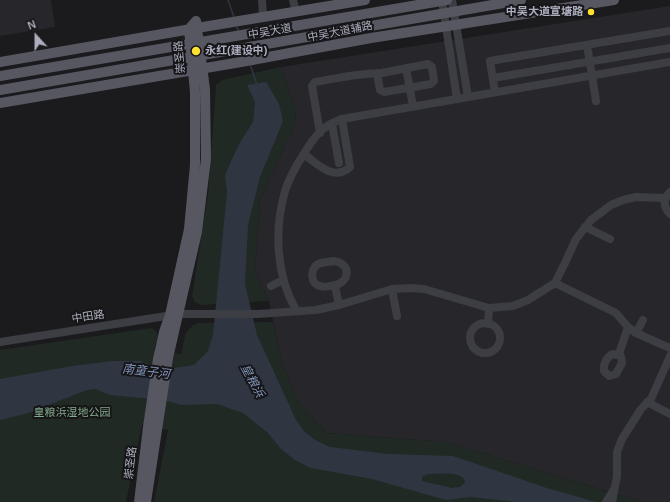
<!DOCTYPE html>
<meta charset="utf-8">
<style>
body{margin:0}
#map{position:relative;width:670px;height:502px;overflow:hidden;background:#1b1a1d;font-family:Helvetica,sans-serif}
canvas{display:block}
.north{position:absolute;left:16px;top:16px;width:40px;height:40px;-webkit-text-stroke:3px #161518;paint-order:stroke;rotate:339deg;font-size:11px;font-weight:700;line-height:16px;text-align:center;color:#acaebd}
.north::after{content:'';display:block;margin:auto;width:14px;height:18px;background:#acaebd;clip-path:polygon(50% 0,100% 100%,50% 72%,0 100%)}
</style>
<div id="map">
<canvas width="670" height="502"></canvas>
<div class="north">N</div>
</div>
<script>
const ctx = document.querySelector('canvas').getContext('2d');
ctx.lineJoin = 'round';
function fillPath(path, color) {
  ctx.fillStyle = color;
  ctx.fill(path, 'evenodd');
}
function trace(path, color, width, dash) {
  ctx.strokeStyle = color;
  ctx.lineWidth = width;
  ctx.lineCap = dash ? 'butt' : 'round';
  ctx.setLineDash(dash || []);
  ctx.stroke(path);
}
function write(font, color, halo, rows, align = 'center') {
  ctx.font = font + ' Helvetica,"Noto Sans SC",sans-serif';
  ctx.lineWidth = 4;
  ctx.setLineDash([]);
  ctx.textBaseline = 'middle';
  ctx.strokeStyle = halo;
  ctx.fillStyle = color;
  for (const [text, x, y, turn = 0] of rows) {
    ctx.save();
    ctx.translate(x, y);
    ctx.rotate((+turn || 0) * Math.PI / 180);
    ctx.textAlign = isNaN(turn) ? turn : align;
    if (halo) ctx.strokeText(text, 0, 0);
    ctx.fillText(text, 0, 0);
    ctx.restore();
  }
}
fillPath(new Path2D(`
 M 0,0 L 51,0 L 55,27 L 0,36 Z
 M 670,6 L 670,502 L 642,502 L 446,442 L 327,433 L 299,404 L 281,360 L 269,301 L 255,271 L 260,200 L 295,124 L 296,111 L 281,67 Z`), '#27262a');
fillPath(new Path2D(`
 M 281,67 L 296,111 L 295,124 L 260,200 L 255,271 L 269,301 L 200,305 L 195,302 L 192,296 L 208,194 L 216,85 L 222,80 Z
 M 273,322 L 281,360 L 299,404 L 327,433 L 446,442 L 642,502 L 154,502 L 168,430 L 142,424 L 126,502 L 0,502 L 0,350 L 151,328 L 156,331 L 158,336 L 154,350 L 181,354 C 185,340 183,329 198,323 Z`), '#202923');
fillPath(new Path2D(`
 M 266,82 L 279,104 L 283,121 L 260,177 L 248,225 L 245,284 L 257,335 L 296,420 L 304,431 L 315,440 L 330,447 L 388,454 L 453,456 L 547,488 L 596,502 L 517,502 L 470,497 L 446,500 L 372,479 L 311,468 L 295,460 L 281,449 L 268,433 L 243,413 L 217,404 L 181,405 L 164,400 L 110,395 L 95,389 L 87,390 L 28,413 L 0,420 L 0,379 L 72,366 L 113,361 L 140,361 L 152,365 L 174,368 L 194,365 L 208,351 L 213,335 L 227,192 L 225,175 L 239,144 L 253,122 L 255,102 L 247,85 ZM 428,474 C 438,474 465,470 465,483 L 460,487 L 452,488 L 422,481 L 422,477 Z`), '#2f3642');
trace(new Path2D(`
 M 228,0 L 234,17
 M 236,25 L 239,32
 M 250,64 L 257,85`), '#2f3642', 1.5);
trace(new Path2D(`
 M 262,0 L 263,17
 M 293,0 L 296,12
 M 452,0 L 468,97
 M 442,1 L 457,99
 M 587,45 L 596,101
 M 406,68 L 413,106
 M 493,78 L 670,48
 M 495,92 L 490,61 L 670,31
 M 332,124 L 339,163
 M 320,133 L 312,86 L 315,82 C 338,78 360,73 382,73 L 428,64 L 432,67 L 434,81 L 431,84 L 384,92 L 380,90 L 377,73
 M 304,154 C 317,164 334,182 350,167 L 342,119
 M 670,192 C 663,198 663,207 670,214
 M 585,227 L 610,239
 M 334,261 C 353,264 350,285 330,286 C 327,287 323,287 320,286 C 310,284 310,269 318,264 C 323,262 329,262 334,261 Z
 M 555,283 L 616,313 L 628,327 L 636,333 L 670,348
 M 271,286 L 283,280
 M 335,286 L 339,305
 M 392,289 L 397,316
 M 296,310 C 276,275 274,230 285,191 C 289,179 296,166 303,155 C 308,147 317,132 326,127 C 331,123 337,121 342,119 L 670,62
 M470 338a15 15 0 1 1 30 0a15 15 0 1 1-30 0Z
 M 488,324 L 489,308
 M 636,333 L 643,320
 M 0,342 L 179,314 L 258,314 L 316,310 L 339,305 L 392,289 L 411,288 L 424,289 L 489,308 L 513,306 L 528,300 L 555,283 L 565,263 L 576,239 L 591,220 L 611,205 L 623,200 L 636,197 L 665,198
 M 613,354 L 621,356 L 622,363 L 616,374 L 609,376 L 604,371 C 603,364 607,356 613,354 Z
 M 619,354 L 628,327
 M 647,402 L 670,414
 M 606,502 L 614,489
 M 612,502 L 617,476 L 617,452 L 622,439 L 641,409 L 651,399 L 670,356`), '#3d3d44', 8);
trace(new Path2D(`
 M 0,62 L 197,28 L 365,0
 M 0,76 L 447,0
 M 0,90 L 521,0
 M 0,103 L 241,62 L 371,38 L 614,0
 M 139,502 L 148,427 L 158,359 L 164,332 L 170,315 L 189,229 L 195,165 L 195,92 L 189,29 L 196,21
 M 146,502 L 168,358 L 197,232 L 206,159 L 205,89 L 196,21`), '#575761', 10);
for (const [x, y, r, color] of [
 [591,12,4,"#fee131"],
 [196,51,5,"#fee131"]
]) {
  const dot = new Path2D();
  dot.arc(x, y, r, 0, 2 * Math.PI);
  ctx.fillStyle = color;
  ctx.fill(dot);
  trace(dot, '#161518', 1.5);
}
write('bold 11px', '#acaebd', '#161518', [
 ["中吴大道宣塘路",583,12],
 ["永红(建设中)",205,51,"left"]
], 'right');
write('11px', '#acaebd', '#161518', [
 ["中吴大道",270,32,-10],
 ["中吴大道辅路",340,32,-11],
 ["崇圣路",180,57,-95],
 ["中田路",88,317,-9],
 ["崇圣路",131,463,-83]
]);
write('11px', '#82a98c', '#161518', [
 ["皇粮浜湿地公园",72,413]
]);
write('italic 12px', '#8295ba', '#161518', [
 ["南童子河",146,372,7],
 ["皇粮浜",252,381,62]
]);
</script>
